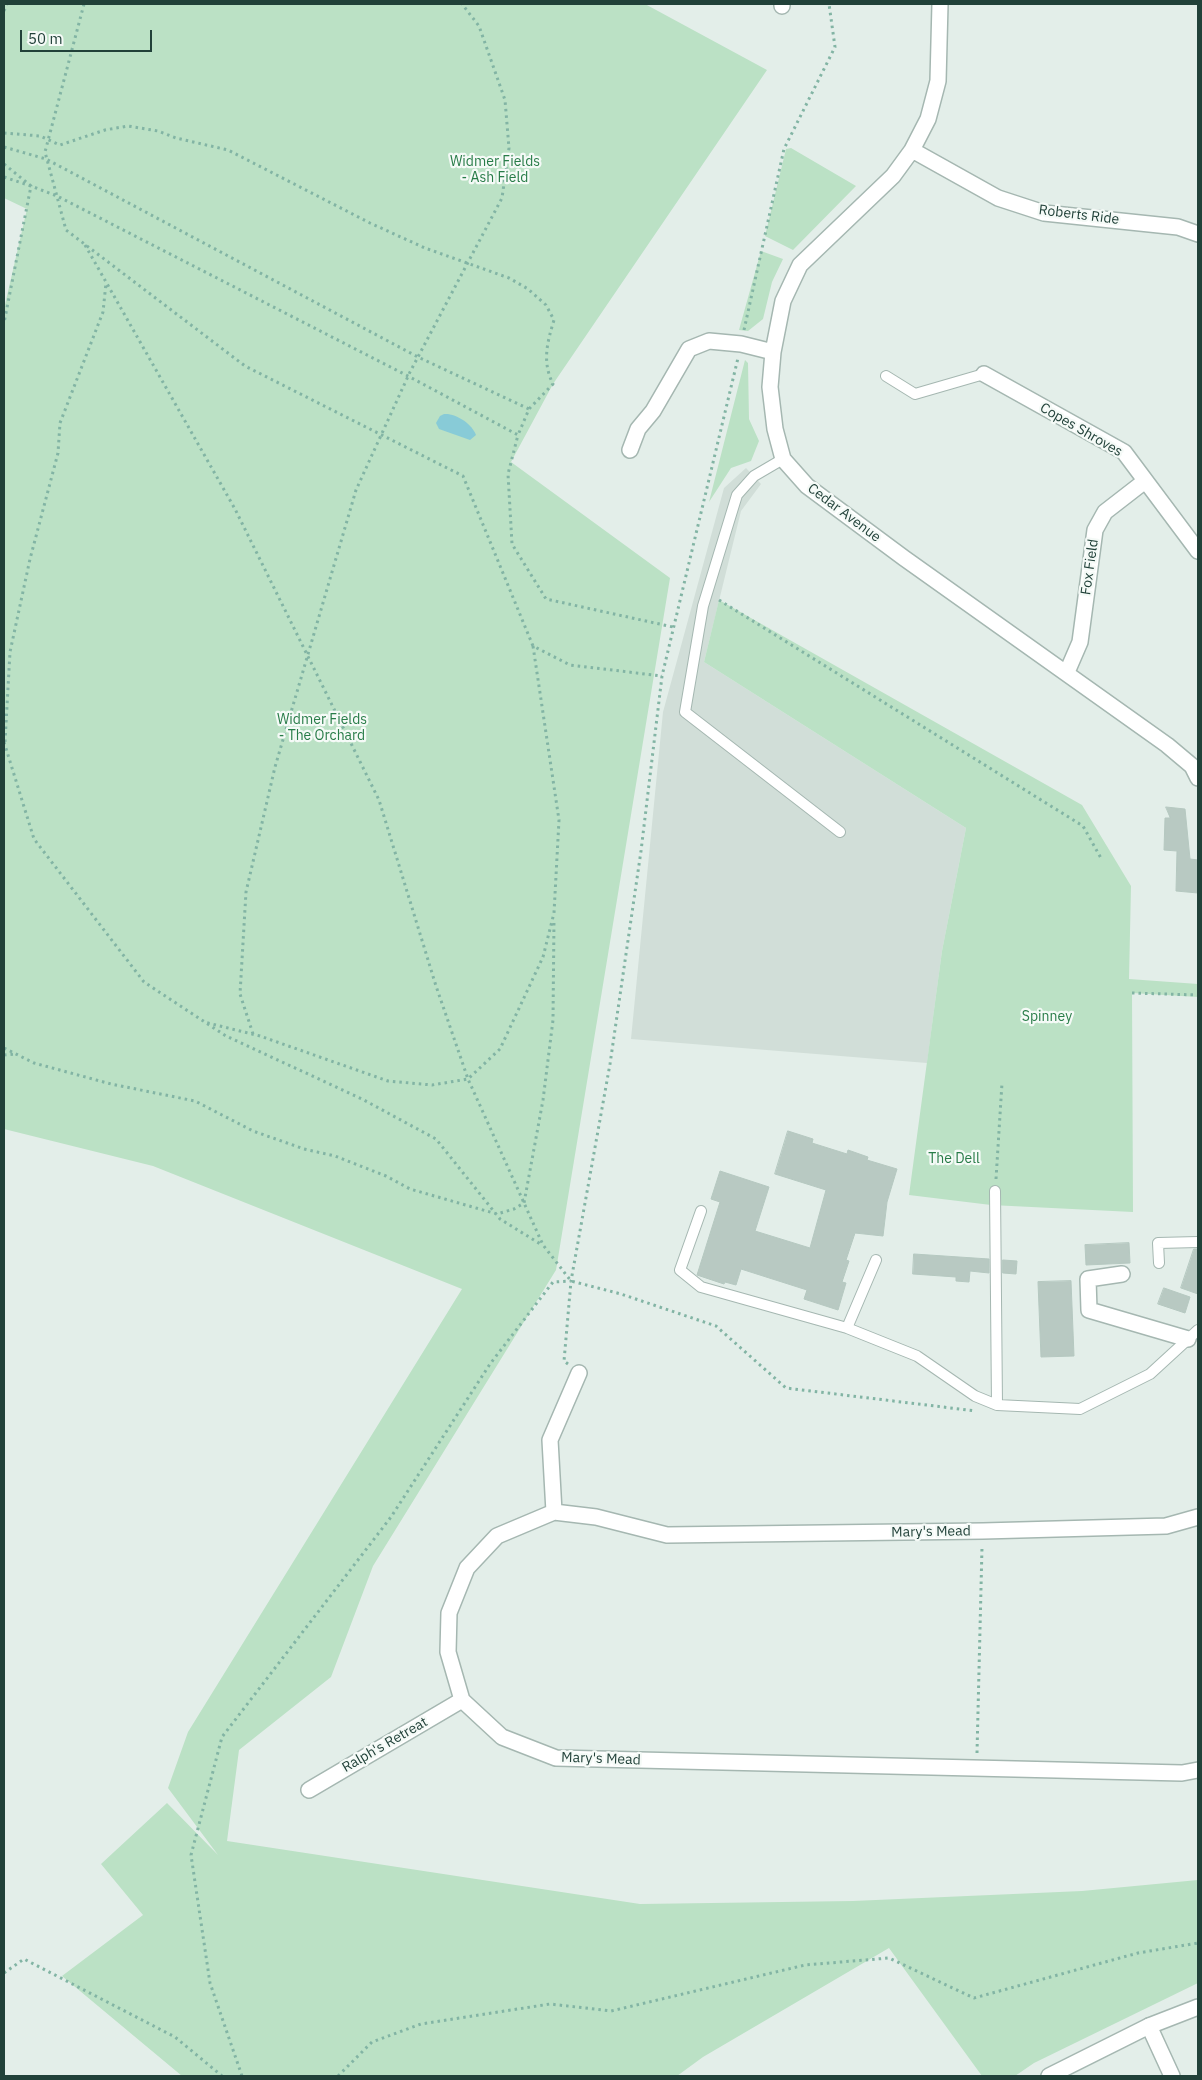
<!DOCTYPE html>
<style>
body{margin:0}
#map{position:relative;width:1202px;height:2080px;overflow:hidden;background:#e3eee9;font-family:"IBM Plex Sans",sans-serif}
canvas{display:block}
.frame{position:absolute;inset:0;border:5px solid #214139;pointer-events:none}
.scale{position:absolute;left:20px;top:30px;width:132px;height:22px;box-sizing:border-box;border:2px solid #214139;border-top:0;padding-left:6px;font-size:15px;line-height:18px;white-space:nowrap;color:#214139;-webkit-text-stroke:4px #f5faf7;paint-order:stroke}
</style>
<div id="map">
<canvas width="1202" height="2080"></canvas>
<div class="frame"></div>
<div class="scale">50 m</div>
</div>
<script>
const ctx = document.querySelector('canvas').getContext('2d');
ctx.lineJoin = 'round';
function fillPath(path, color) {
  ctx.fillStyle = color;
  ctx.fill(path, 'evenodd');
}
function trace(path, color, width, dash) {
  ctx.strokeStyle = color;
  ctx.lineWidth = width;
  ctx.lineCap = dash ? 'butt' : 'round';
  ctx.setLineDash(dash || []);
  ctx.stroke(path);
}
function write(font, color, halo, rows, align = 'center') {
  ctx.font = font + ' "IBM Plex Sans",sans-serif';
  ctx.lineWidth = 4.5;
  ctx.setLineDash([]);
  ctx.textBaseline = 'middle';
  ctx.strokeStyle = halo;
  ctx.fillStyle = color;
  for (const [text, x, y, turn = 0] of rows) {
    ctx.save();
    ctx.translate(x, y);
    ctx.rotate((+turn || 0) * Math.PI / 180);
    ctx.textAlign = isNaN(turn) ? turn : align;
    if (halo) ctx.strokeText(text, 0, 0);
    ctx.fillText(text, 0, 0);
    ctx.restore();
  }
}
fillPath(new Path2D(`
 M 746,468 L 761,484 L 741,511 L 704,662 L 966,828 L 942,951 L 927,1063 L 631,1039 L 663,712 L 724,488 Z`), '#d1ded8');
fillPath(new Path2D(`
 M 4,4 L 645,4 L 767,70 L 553,384 L 511,462 L 670,578 L 556,1270 L 373,1566 L 331,1677 L 239,1750 L 227,1841 L 640,1904 L 853,1901 L 1082,1891 L 1198,1880 L 1198,1983 L 1034,2063 L 1015,2076 L 982,2076 L 889,1948 L 703,2057 L 677,2076 L 182,2076 L 62,1976 L 143,1915 L 101,1864 L 167,1803 L 218,1855 L 168,1788 L 188,1732 L 462,1289 L 153,1166 L 4,1129 L 4,309 L 27,209 L 4,198 Z
 M 791,148 L 856,186 L 793,250 L 765,236 L 786,149 Z
 M 761,251 L 783,259 L 772,282 L 763,319 L 748,331 L 739,330 Z
 M 745,360 L 748,363 L 749,419 L 759,441 L 751,461 L 731,468 L 709,502 Z
 M 719,600 L 1082,805 L 1131,886 L 1129,979 L 1198,984 L 1198,997 L 1132,993 L 1133,1212 L 991,1205 L 909,1195 L 942,951 L 966,828 L 704,662 Z`), '#bbe1c5');
fillPath(new Path2D(`
 M 444,414 C 456,413 472,424 476,435 L 470,440 L 439,429 L 436,423 L 440,416 Z`), '#88cbd7');
const building = new Path2D(`
 M 1166,807 L 1185,809 L 1190,859 L 1198,860 L 1198,893 L 1176,891 L 1177,851 L 1164,850 L 1165,818 L 1170,818 Z
 M 788,1131 L 813,1139 L 812,1143 L 847,1154 L 848,1150 L 868,1157 L 867,1160 L 897,1169 L 887,1202 L 883,1236 L 855,1233 L 846,1260 L 849,1261 L 842,1282 L 846,1283 L 838,1310 L 804,1299 L 807,1290 L 741,1269 L 736,1285 L 725,1282 L 724,1284 L 697,1275 L 720,1202 L 711,1199 L 720,1171 L 769,1187 L 755,1231 L 810,1248 L 826,1190 L 775,1174 Z
 M 1129,1243 L 1130,1263 L 1086,1265 L 1085,1245 Z
 M 1194,1249 L 1198,1249 L 1198,1294 L 1181,1288 Z
 M 914,1254 L 989,1259 L 989,1273 L 970,1271 L 969,1282 L 956,1281 L 956,1277 L 913,1274 Z
 M 1003,1260 L 1017,1261 L 1016,1274 L 1003,1273 Z
 M 1071,1281 L 1074,1356 L 1041,1357 L 1038,1282 Z
 M 1164,1288 L 1190,1297 L 1185,1313 L 1158,1304 Z`);
fillPath(building, '#b8c9c2');
trace(building, '#b5c8c0', 1);
const service = new Path2D(`
 M 886,376 L 915,394 L 984,374
 M 783,459 L 754,476 L 737,495 L 703,606 L 685,712 L 840,832
 M 995,1191 L 997,1405
 M 701,1211 L 680,1270 L 701,1287 L 847,1328 L 917,1356 L 975,1396 L 997,1405 L 1080,1409 L 1150,1374 L 1198,1330
 M 1159,1263 L 1158,1243 L 1198,1242
 M 847,1328 L 876,1260`);
const minor = new Path2D(`
 M 940,4 L 938,81 L 928,119 L 912,150 L 893,176 L 800,265 L 783,301 L 773,352 L 770,387 L 775,429 L 783,459 L 807,486 L 904,558 L 1167,745 L 1192,766 L 1198,778
 M 782,6 L 782,4
 M 912,150 L 998,198 L 1044,213 L 1178,227 L 1198,234
 M 984,374 L 1124,452 L 1198,551
 M 630,450 L 638,429 L 653,411 L 689,349 L 709,341 L 741,344 L 773,352
 M 1067,672 L 1080,642 L 1095,530 L 1105,512 L 1145,481
 M 1122,1274 L 1088,1279 L 1089,1310 L 1188,1339
 M 554,1512 L 550,1440 L 579,1373
 M 1198,1517 L 1166,1526 L 983,1531 L 667,1535 L 596,1517 L 554,1512 L 497,1536 L 467,1568 L 449,1613 L 448,1652 L 462,1700 L 502,1737 L 556,1758 L 1182,1773 L 1198,1770
 M 309,1790 L 462,1700
 M 1149,2026 L 1172,2076`);
const tertiary = new Path2D(`
 M 1049,2076 L 1149,2026 L 1198,2007`);
trace(service, '#a5b7b1', 12);
trace(minor, '#a5b7b1', 18);
trace(tertiary, '#a5b7b1', 18);
trace(new Path2D(`
 M 84,4 L 45,152 L 66,230 L 245,366 L 463,476 L 533,646 L 570,665 L 662,676
 M 4,11 L 7,4
 M 4,133 L 40,136 L 60,145 L 105,130 L 128,126 L 158,131 L 176,138 L 228,150 L 370,223 L 425,248 L 509,278 L 528,289 L 546,305 L 554,320 C 547,343 542,362 553,384 L 529,409
 M 4,147 L 46,159 L 418,357 L 529,409 L 518,435
 M 4,164 L 31,186 L 57,196 L 408,376 L 518,435 L 508,474 L 512,544 L 546,599 L 673,627
 M 4,177 L 31,186 L 4,323
 M 85,245 L 235,509 L 379,800 L 436,986 L 468,1079 L 432,1085 L 388,1081 L 260,1036 L 204,1022
 M 744,330 L 784,149 L 835,47 L 829,4
 M 719,600 L 1083,826 L 1102,860
 M 533,646 L 559,820 L 554,913 L 543,957 L 500,1049 L 468,1079 L 543,1245 L 571,1281 L 621,1294 L 716,1326 L 786,1388 L 976,1411
 M 4,742 L 34,839 L 144,982 L 226,1036 L 362,1099 L 436,1139 L 500,1219 L 542,1245
 M 5,742 L 10,652 L 30,559 L 58,453 L 60,423 L 103,312 L 106,283
 M 1132,993 L 1198,995
 M 253,1034 L 240,994 L 246,892 L 275,767 L 356,490 L 410,372 L 502,198 L 509,148 L 505,100 L 479,26 L 462,4
 M 4,1048 L 34,1063 L 111,1084 L 195,1101 L 253,1131 L 304,1149 L 335,1156 L 386,1176 L 410,1189 L 497,1214 L 514,1209 L 524,1203 L 543,1100 L 553,1020 L 554,919
 M 4,1055 L 15,1054
 M 996,1179 L 1002,1083
 M 568,1364 L 564,1361 L 571,1281
 M 977,1753 L 982,1547
 M 4,1973 L 24,1959 L 175,2037 L 222,2076
 M 242,2076 L 210,1983 L 191,1855 L 222,1737 L 391,1517 L 490,1364 L 553,1282 L 571,1281 L 610,1064 L 641,851 L 662,676 L 738,358
 M 338,2076 L 372,2042 L 421,2024 L 550,2004 L 611,2011 L 805,1965 L 889,1958 L 974,1998 L 1138,1953 L 1198,1943`), '#82b4a4', 3, [2.5, 4]);
trace(service, '#fff', 10);
trace(minor, '#fff', 15);
trace(tertiary, '#fff', 15);
write('14px', '#287c48', '#f5faf7', [
 ["Widmer Fields",495,162],
 ["- Ash Field",495,178],
 ["Widmer Fields",322,720],
 ["- The Orchard",322,736],
 ["Spinney",1047,1017],
 ["The Dell",954,1159]
]);
write('14px', '#214139', '#f5faf7', [
 ["Roberts Ride",1079,215,7],
 ["Copes Shroves",1081,430,30],
 ["Cedar Avenue",844,513,37],
 ["Fox Field",1090,567,-82],
 ["Mary's Mead",931,1532,-1],
 ["Ralph's Retreat",385,1745,-30],
 ["Mary's Mead",601,1759,2]
]);
</script>
